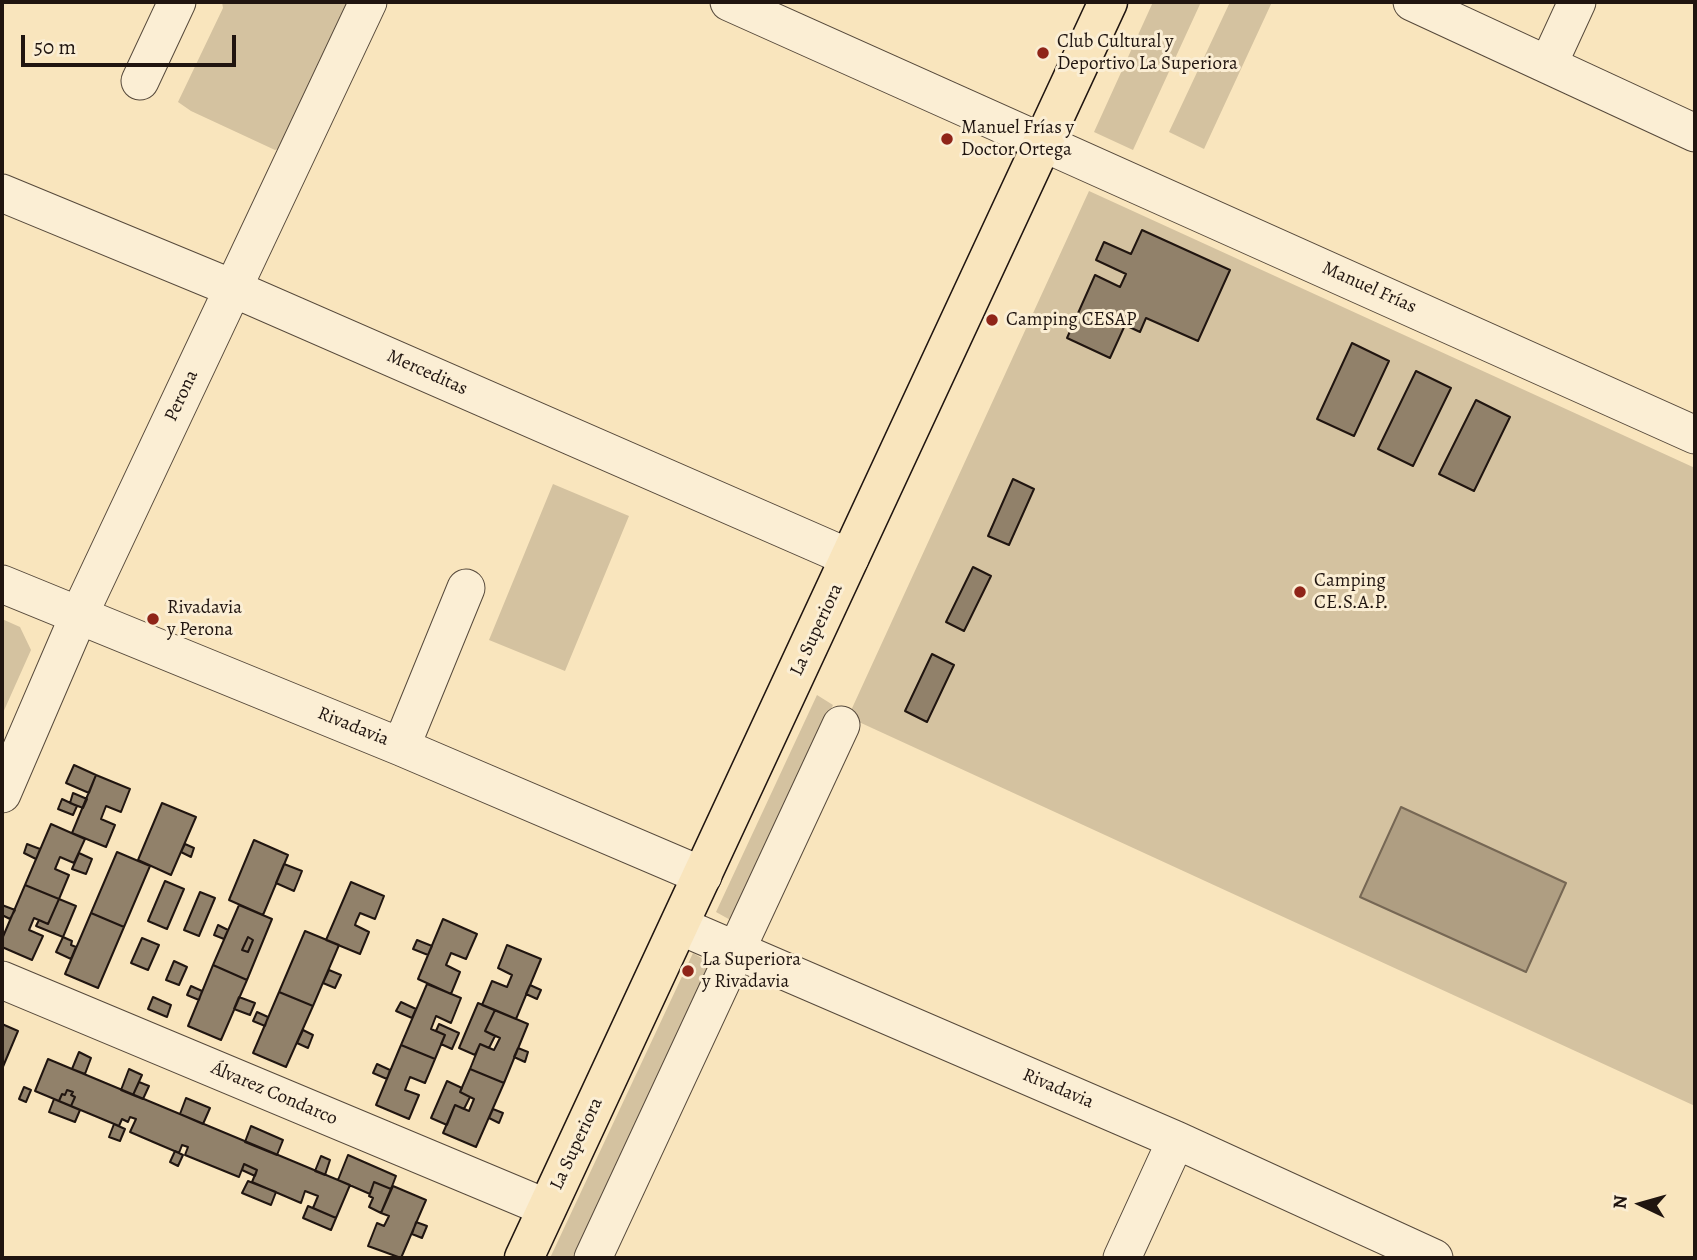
<!DOCTYPE html>
<meta charset="utf-8">
<style>
body{margin:0}
#map{position:relative;width:1697px;height:1260px;overflow:hidden;background:#f9e5bd;font-family:Alegreya,serif}
canvas{display:block}
.frame{position:absolute;inset:0;border:4px solid #201510;pointer-events:none}
.north{position:absolute;left:1606px;top:1169px;width:70px;height:70px;-webkit-text-stroke:5px #fbeed4;paint-order:stroke;rotate:275deg;font-size:19px;font-weight:700;line-height:28px;text-align:center;color:#201510}
.north::after{content:'';display:block;margin:auto;width:24px;height:32px;background:#201510;clip-path:polygon(50% 0,100% 100%,50% 72%,0 100%)}
.scale{position:absolute;left:21px;top:35px;width:215px;height:32px;box-sizing:border-box;border:4px solid #201510;border-top:0;padding-left:9px;font-size:21px;line-height:24px;white-space:nowrap;color:#201510;-webkit-text-stroke:5px #fbeed4;paint-order:stroke}
</style>
<div id="map">
<canvas width="1697" height="1260"></canvas>
<div class="frame"></div>
<div class="north">N</div>
<div class="scale">50 m</div>
</div>
<script>
const ctx = document.querySelector('canvas').getContext('2d');
ctx.lineJoin = 'round';
function fillPath(path, color) {
  ctx.fillStyle = color;
  ctx.fill(path, 'evenodd');
}
function trace(path, color, width, dash) {
  ctx.strokeStyle = color;
  ctx.lineWidth = width;
  ctx.lineCap = dash ? 'butt' : 'round';
  ctx.setLineDash(dash || []);
  ctx.stroke(path);
}
function write(font, color, halo, rows, align = 'center') {
  ctx.font = font + ' Alegreya,serif';
  ctx.lineWidth = 6;
  ctx.setLineDash([]);
  ctx.textBaseline = 'middle';
  ctx.strokeStyle = halo;
  ctx.fillStyle = color;
  for (const [text, x, y, turn = 0] of rows) {
    ctx.save();
    ctx.translate(x, y);
    ctx.rotate((+turn || 0) * Math.PI / 180);
    ctx.textAlign = isNaN(turn) ? turn : align;
    if (halo) ctx.strokeText(text, 0, 0);
    ctx.fillText(text, 0, 0);
    ctx.restore();
  }
}
fillPath(new Path2D(`
 M 222,2 L 347,2 L 282,148 L 275,150 L 191,111 L 178,102 L 223,8 Z
 M 1153,2 L 1201,2 L 1133,150 L 1094,132 Z
 M 1230,2 L 1272,2 L 1204,149 L 1169,132 Z
 M 1089,191 L 1695,468 L 1695,1106 L 848,717 Z
 M 553,484 L 629,516 L 565,671 L 489,640 Z
 M 2,619 L 20,627 L 31,650 L 2,715 Z
 M 817,695 L 833,705 L 734,922 L 716,912 Z
 M 693,953 L 715,966 L 578,1258 L 550,1258 Z`), '#d4c2a0');
const water = new Path2D(`
 M 1401,807 L 1566,883 L 1526,972 L 1360,897 Z`);
fillPath(water, '#af9e82');
trace(water, '#766754', 2);
const building = new Path2D(`
 M 1142,230 L 1230,270 L 1198,341 L 1146,318 L 1140,332 L 1125,325 L 1110,358 L 1067,338 L 1095,275 L 1120,287 L 1126,274 L 1096,260 L 1104,242 L 1131,254 Z
 M 1352,343 L 1389,361 L 1354,436 L 1317,419 Z
 M 1416,371 L 1451,388 L 1413,466 L 1378,449 Z
 M 1476,400 L 1510,417 L 1474,491 L 1439,474 Z
 M 1013,479 L 1034,489 L 1009,545 L 988,536 Z
 M 973,567 L 991,576 L 964,631 L 946,622 Z
 M 932,654 L 954,665 L 927,722 L 905,711 Z
 M 74,765 L 96,775 L 89,793 L 66,783 Z
 M 96,775 L 130,789 L 121,812 L 106,806 L 101,819 L 115,825 L 106,847 L 72,833 Z
 M 73,793 L 87,799 L 83,808 L 70,803 Z
 M 62,799 L 77,806 L 73,815 L 58,809 Z
 M 162,803 L 196,817 L 171,875 L 138,860 Z
 M 51,824 L 85,839 L 74,863 L 60,857 L 55,869 L 69,875 L 59,899 L 25,885 Z
 M 254,840 L 288,855 L 263,915 L 229,900 Z
 M 27,844 L 40,849 L 36,859 L 24,853 Z
 M 185,844 L 194,848 L 191,857 L 181,852 Z
 M 117,852 L 150,866 L 124,927 L 91,913 Z
 M 79,853 L 92,859 L 86,874 L 72,869 Z
 M 284,864 L 302,871 L 294,891 L 276,883 Z
 M 165,881 L 184,889 L 167,929 L 148,921 Z
 M 351,882 L 384,896 L 375,919 L 360,913 L 356,922 L 355,925 L 369,932 L 360,954 L 326,940 Z
 M 25,885 L 59,899 L 48,924 L 34,918 L 29,930 L 43,936 L 32,960 L 2,947 L 2,939 Z
 M 200,892 L 215,898 L 199,936 L 184,930 Z
 M 59,899 L 76,906 L 63,937 L 36,926 L 39,920 L 48,924 Z
 M 2,905 L 15,910 L 10,919 L 2,915 Z
 M 239,905 L 272,919 L 247,980 L 213,965 ZM 248,937 L 253,940 L 248,952 L 242,950 Z
 M 91,913 L 124,927 L 98,988 L 65,974 Z
 M 443,919 L 477,934 L 466,959 L 451,953 L 446,965 L 460,972 L 451,994 L 418,979 Z
 M 218,925 L 228,930 L 224,939 L 214,935 Z
 M 305,931 L 339,945 L 313,1006 L 279,992 Z
 M 63,937 L 72,941 L 71,945 L 76,947 L 71,959 L 56,952 Z
 M 248,937 L 253,940 L 248,952 L 242,950 Z
 M 142,938 L 159,945 L 148,970 L 131,963 Z
 M 417,940 L 432,946 L 428,955 L 413,949 Z
 M 507,945 L 541,959 L 516,1019 L 482,1005 L 492,981 L 507,987 L 512,975 L 498,968 Z
 M 174,961 L 187,967 L 179,985 L 166,980 Z
 M 213,965 L 247,980 L 221,1040 L 188,1026 Z
 M 329,970 L 341,975 L 335,988 L 323,983 Z
 M 427,984 L 461,998 L 451,1023 L 436,1016 L 431,1029 L 445,1035 L 435,1059 L 401,1045 Z
 M 530,985 L 541,990 L 537,999 L 526,994 Z
 M 191,986 L 202,991 L 199,1000 L 187,995 Z
 M 279,992 L 313,1006 L 286,1067 L 253,1053 Z
 M 153,997 L 171,1005 L 167,1017 L 148,1009 Z
 M 239,997 L 255,1003 L 250,1015 L 234,1009 Z
 M 401,1002 L 416,1009 L 412,1018 L 396,1011 Z
 M 478,1003 L 495,1010 L 485,1031 L 495,1036 L 489,1048 L 480,1044 L 475,1055 L 459,1048 Z
 M 495,1010 L 528,1024 L 504,1083 L 470,1069 L 480,1044 L 494,1050 L 500,1038 L 485,1031 Z
 M 257,1012 L 268,1017 L 265,1026 L 253,1021 Z
 M 2,1024 L 18,1031 L 2,1069 Z
 M 439,1024 L 459,1033 L 452,1049 L 441,1044 L 445,1035 L 436,1031 Z
 M 303,1030 L 313,1035 L 308,1048 L 297,1043 Z
 M 401,1045 L 435,1059 L 425,1083 L 410,1077 L 405,1090 L 419,1095 L 409,1119 L 376,1105 Z
 M 518,1048 L 528,1052 L 525,1062 L 514,1057 Z
 M 79,1052 L 91,1058 L 85,1074 L 72,1069 Z
 M 48,1059 L 350,1185 L 336,1218 L 313,1208 L 318,1196 L 305,1191 L 301,1203 L 252,1182 L 257,1170 L 244,1164 L 239,1177 L 185,1155 L 188,1147 L 182,1145 L 179,1153 L 130,1132 L 136,1119 L 130,1117 L 128,1122 L 122,1119 L 119,1126 L 71,1106 L 75,1097 L 71,1095 L 73,1092 L 67,1090 L 65,1095 L 62,1094 L 59,1101 L 35,1091 Z
 M 377,1064 L 390,1070 L 387,1079 L 373,1073 Z
 M 129,1069 L 142,1075 L 133,1095 L 121,1090 Z
 M 470,1069 L 504,1083 L 476,1147 L 443,1133 L 455,1105 L 469,1111 L 474,1099 L 460,1092 Z
 M 447,1081 L 462,1088 L 460,1092 L 470,1097 L 464,1109 L 455,1105 L 447,1125 L 431,1118 Z
 M 139,1082 L 149,1086 L 143,1099 L 133,1095 Z
 M 24,1087 L 31,1090 L 26,1102 L 19,1099 Z
 M 67,1090 L 73,1092 L 71,1095 L 75,1097 L 71,1106 L 59,1101 L 62,1094 L 65,1095 Z
 M 186,1098 L 210,1108 L 203,1124 L 180,1114 Z
 M 54,1099 L 80,1110 L 75,1122 L 49,1112 Z
 M 493,1109 L 503,1113 L 499,1123 L 489,1118 Z
 M 114,1124 L 125,1129 L 120,1141 L 109,1137 Z
 M 251,1126 L 283,1140 L 277,1155 L 245,1142 Z
 M 175,1151 L 183,1155 L 178,1166 L 170,1162 Z
 M 348,1155 L 396,1176 L 391,1189 L 374,1182 L 370,1194 L 338,1180 Z
 M 321,1156 L 330,1160 L 325,1175 L 315,1171 Z
 M 244,1164 L 257,1170 L 255,1176 L 242,1170 Z
 M 248,1181 L 276,1192 L 271,1205 L 242,1193 Z
 M 374,1182 L 391,1189 L 381,1213 L 369,1207 L 373,1198 L 369,1196 Z
 M 393,1186 L 426,1200 L 401,1258 L 368,1246 L 377,1223 L 384,1226 L 389,1216 L 381,1213 Z
 M 308,1206 L 336,1218 L 331,1230 L 303,1218 Z
 M 416,1222 L 427,1226 L 422,1238 L 412,1234 Z`);
fillPath(building, '#91816a');
trace(building, '#201510', 2);
const minor = new Path2D(`
 M 729,2 L 1695,435
 M 1412,2 L 1695,133
 M 1548,65 L 1577,2
 M 140,81 L 177,2
 M 2,193 L 232,288 L 850,558
 M 2,584 L 401,747 L 703,876
 M 401,747 L 466,588
 M 2,794 L 79,615 L 368,2
 M 680,926 L 1176,1140 L 1434,1258
 M 2,980 L 547,1208
 M 593,1258 L 841,725
 M 1122,1258 L 1176,1140`);
const major = new Path2D(`
 M 524,1258 L 1108,2`);
trace(minor, '#56493b', 39);
trace(major, '#201510', 41);
trace(minor, '#fbeed4', 37);
trace(major, '#f9e5bd', 38);
for (const [x, y, r, color] of [
 [1043,53,7,"#8f2418"],
 [947,139,7,"#8f2418"],
 [992,320,7,"#8f2418"],
 [1300,592,7,"#8f2418"],
 [153,619,7,"#8f2418"],
 [688,971,7,"#8f2418"]
]) {
  const dot = new Path2D();
  dot.arc(x, y, r, 0, 2 * Math.PI);
  ctx.fillStyle = color;
  ctx.fill(dot);
  trace(dot, '#fbeed4', 2.5);
}
write('19px', '#201510', '#fbeed4', [
 ["Club Cultural y",1057,42],
 ["Deportivo La Superiora",1057,64],
 ["Manuel Frías y",961,128],
 ["Doctor Ortega",961,150],
 ["Camping CESAP",1006,320],
 ["Camping",1314,581],
 ["CE.S.A.P.",1314,603],
 ["Rivadavia",167,608],
 ["y Perona",167,630],
 ["La Superiora",702,960],
 ["y Rivadavia",702,982]
], 'left');
write('19px', '#201510', '#fbeed4', [
 ["Manuel Frías",1369,288,24],
 ["Merceditas",427,373,24],
 ["Perona",182,396,-65],
 ["La Superiora",817,630,-65],
 ["Rivadavia",353,727,22],
 ["Rivadavia",1058,1089,23],
 ["Álvarez Condarco",274,1094,23],
 ["La Superiora",577,1144,-65]
]);
</script>
